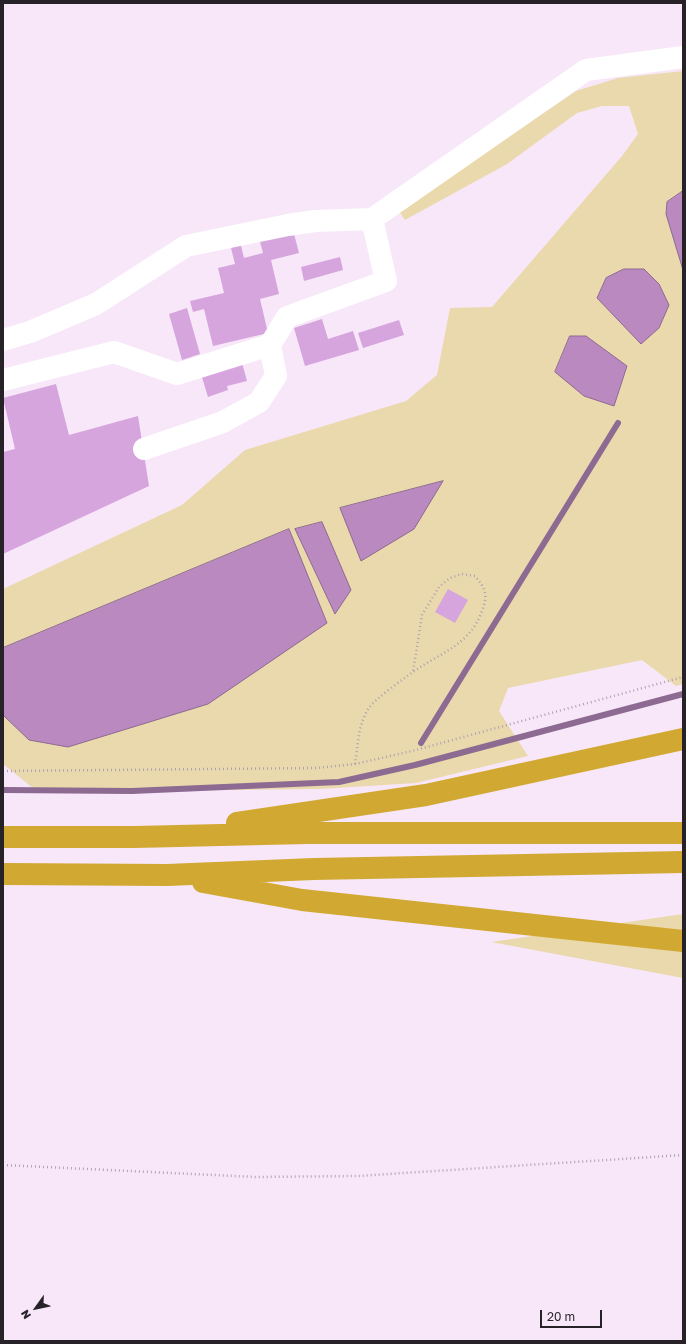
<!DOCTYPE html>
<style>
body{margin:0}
#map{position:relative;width:686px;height:1344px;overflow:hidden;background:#f7e7f9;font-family:"Golos Text",sans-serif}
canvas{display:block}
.frame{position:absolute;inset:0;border:4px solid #272228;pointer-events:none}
.north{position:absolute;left:16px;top:1288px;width:40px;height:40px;-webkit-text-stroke:3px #f7e7f9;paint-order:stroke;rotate:237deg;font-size:11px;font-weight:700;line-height:16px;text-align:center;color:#272228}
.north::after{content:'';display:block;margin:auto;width:14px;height:18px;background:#272228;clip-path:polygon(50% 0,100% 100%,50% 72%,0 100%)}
.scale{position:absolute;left:540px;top:1310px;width:62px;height:18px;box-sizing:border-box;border:2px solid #272228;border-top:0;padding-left:5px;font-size:12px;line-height:14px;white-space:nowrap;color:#272228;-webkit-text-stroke:3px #f7e7f9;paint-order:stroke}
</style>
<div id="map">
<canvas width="686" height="1344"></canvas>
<div class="frame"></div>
<div class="north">N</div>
<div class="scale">20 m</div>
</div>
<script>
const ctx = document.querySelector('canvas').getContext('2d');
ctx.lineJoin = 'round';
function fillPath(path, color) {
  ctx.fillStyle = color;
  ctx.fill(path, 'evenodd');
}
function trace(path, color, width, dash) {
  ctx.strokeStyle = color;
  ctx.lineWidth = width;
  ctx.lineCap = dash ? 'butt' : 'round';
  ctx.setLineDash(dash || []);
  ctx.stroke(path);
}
fillPath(new Path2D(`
 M 683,71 L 683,684 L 676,686 L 642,660 L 508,688 L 499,711 L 528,756 L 416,783 L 320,789 L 38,792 L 3,764 L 3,589 L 182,505 L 245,450 L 406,401 L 437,375 L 450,308 L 492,307 L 622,156 L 638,134 L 629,106 L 602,106 L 577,113 L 507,164 L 405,220 L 399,211 L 576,91 L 618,78 Z
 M 683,914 L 683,978 L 491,942 Z`), '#ead9ac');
const water = new Path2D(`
 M 683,191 L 683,270 L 666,214 L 667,202 Z
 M 624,269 L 644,269 L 659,284 L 669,305 L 659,328 L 641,344 L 597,298 L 606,278 Z
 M 570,336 L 586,336 L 627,366 L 614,406 L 584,396 L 555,372 Z
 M 443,481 L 414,529 L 361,561 L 340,508 Z
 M 322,522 L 351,590 L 335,614 L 295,529 Z
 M 289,529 L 327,623 L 208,704 L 68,747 L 29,740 L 3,715 L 3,648 Z`);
fillPath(water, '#b989c0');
trace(water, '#8d6a92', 1);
trace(new Path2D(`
 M 421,743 L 618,423
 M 3,790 L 132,791 L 339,782 L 415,765 L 683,694`), '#8d6a92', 6);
fillPath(new Path2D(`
 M 293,230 L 299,253 L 271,260 L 279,294 L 260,299 L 268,333 L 213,346 L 204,309 L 193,312 L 190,301 L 224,293 L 218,268 L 235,264 L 229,240 L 239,237 L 244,258 L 263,253 L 259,238 Z
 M 340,257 L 343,270 L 304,281 L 301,267 Z
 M 187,308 L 200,354 L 182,360 L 169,314 Z
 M 322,319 L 328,339 L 353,331 L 359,350 L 305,366 L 294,328 Z
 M 399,320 L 404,335 L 363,348 L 358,333 Z
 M 242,363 L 247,381 L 227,386 L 228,390 L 208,397 L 201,374 Z
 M 56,384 L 69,435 L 138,416 L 149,486 L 3,554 L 3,452 L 15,449 L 3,398 Z
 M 448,589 L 468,600 L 455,623 L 435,612 Z`), '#d7a5de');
trace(new Path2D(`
 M 355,764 C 358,747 358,723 369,708 C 376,698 402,680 413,672 C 440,653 470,645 482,611 C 488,595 486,589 475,576 L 462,574 L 450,578 L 439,587 L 422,615 L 413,672
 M 3,771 L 317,768 L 355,764 L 412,751 L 683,677
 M 3,1165 L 256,1177 L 358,1176 L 683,1155`), '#aea2b0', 2.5, [1, 3]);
trace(new Path2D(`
 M 3,340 L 30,332 L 96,304 L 186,246 L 288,225 L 315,221 L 372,219 L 586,70 L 683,57
 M 3,380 L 114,352 L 177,374 L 270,345 L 287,317 L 386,281 L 372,219
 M 144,449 L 223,422 L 259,402 L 276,376 L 270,345`), '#fff', 22);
trace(new Path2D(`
 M 237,823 L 426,795 L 683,739
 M 3,837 L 135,837 L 307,833 L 683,833
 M 3,874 L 167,875 L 314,869 L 683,862
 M 203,882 L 302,900 L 683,941`), '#d1a932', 22);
</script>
